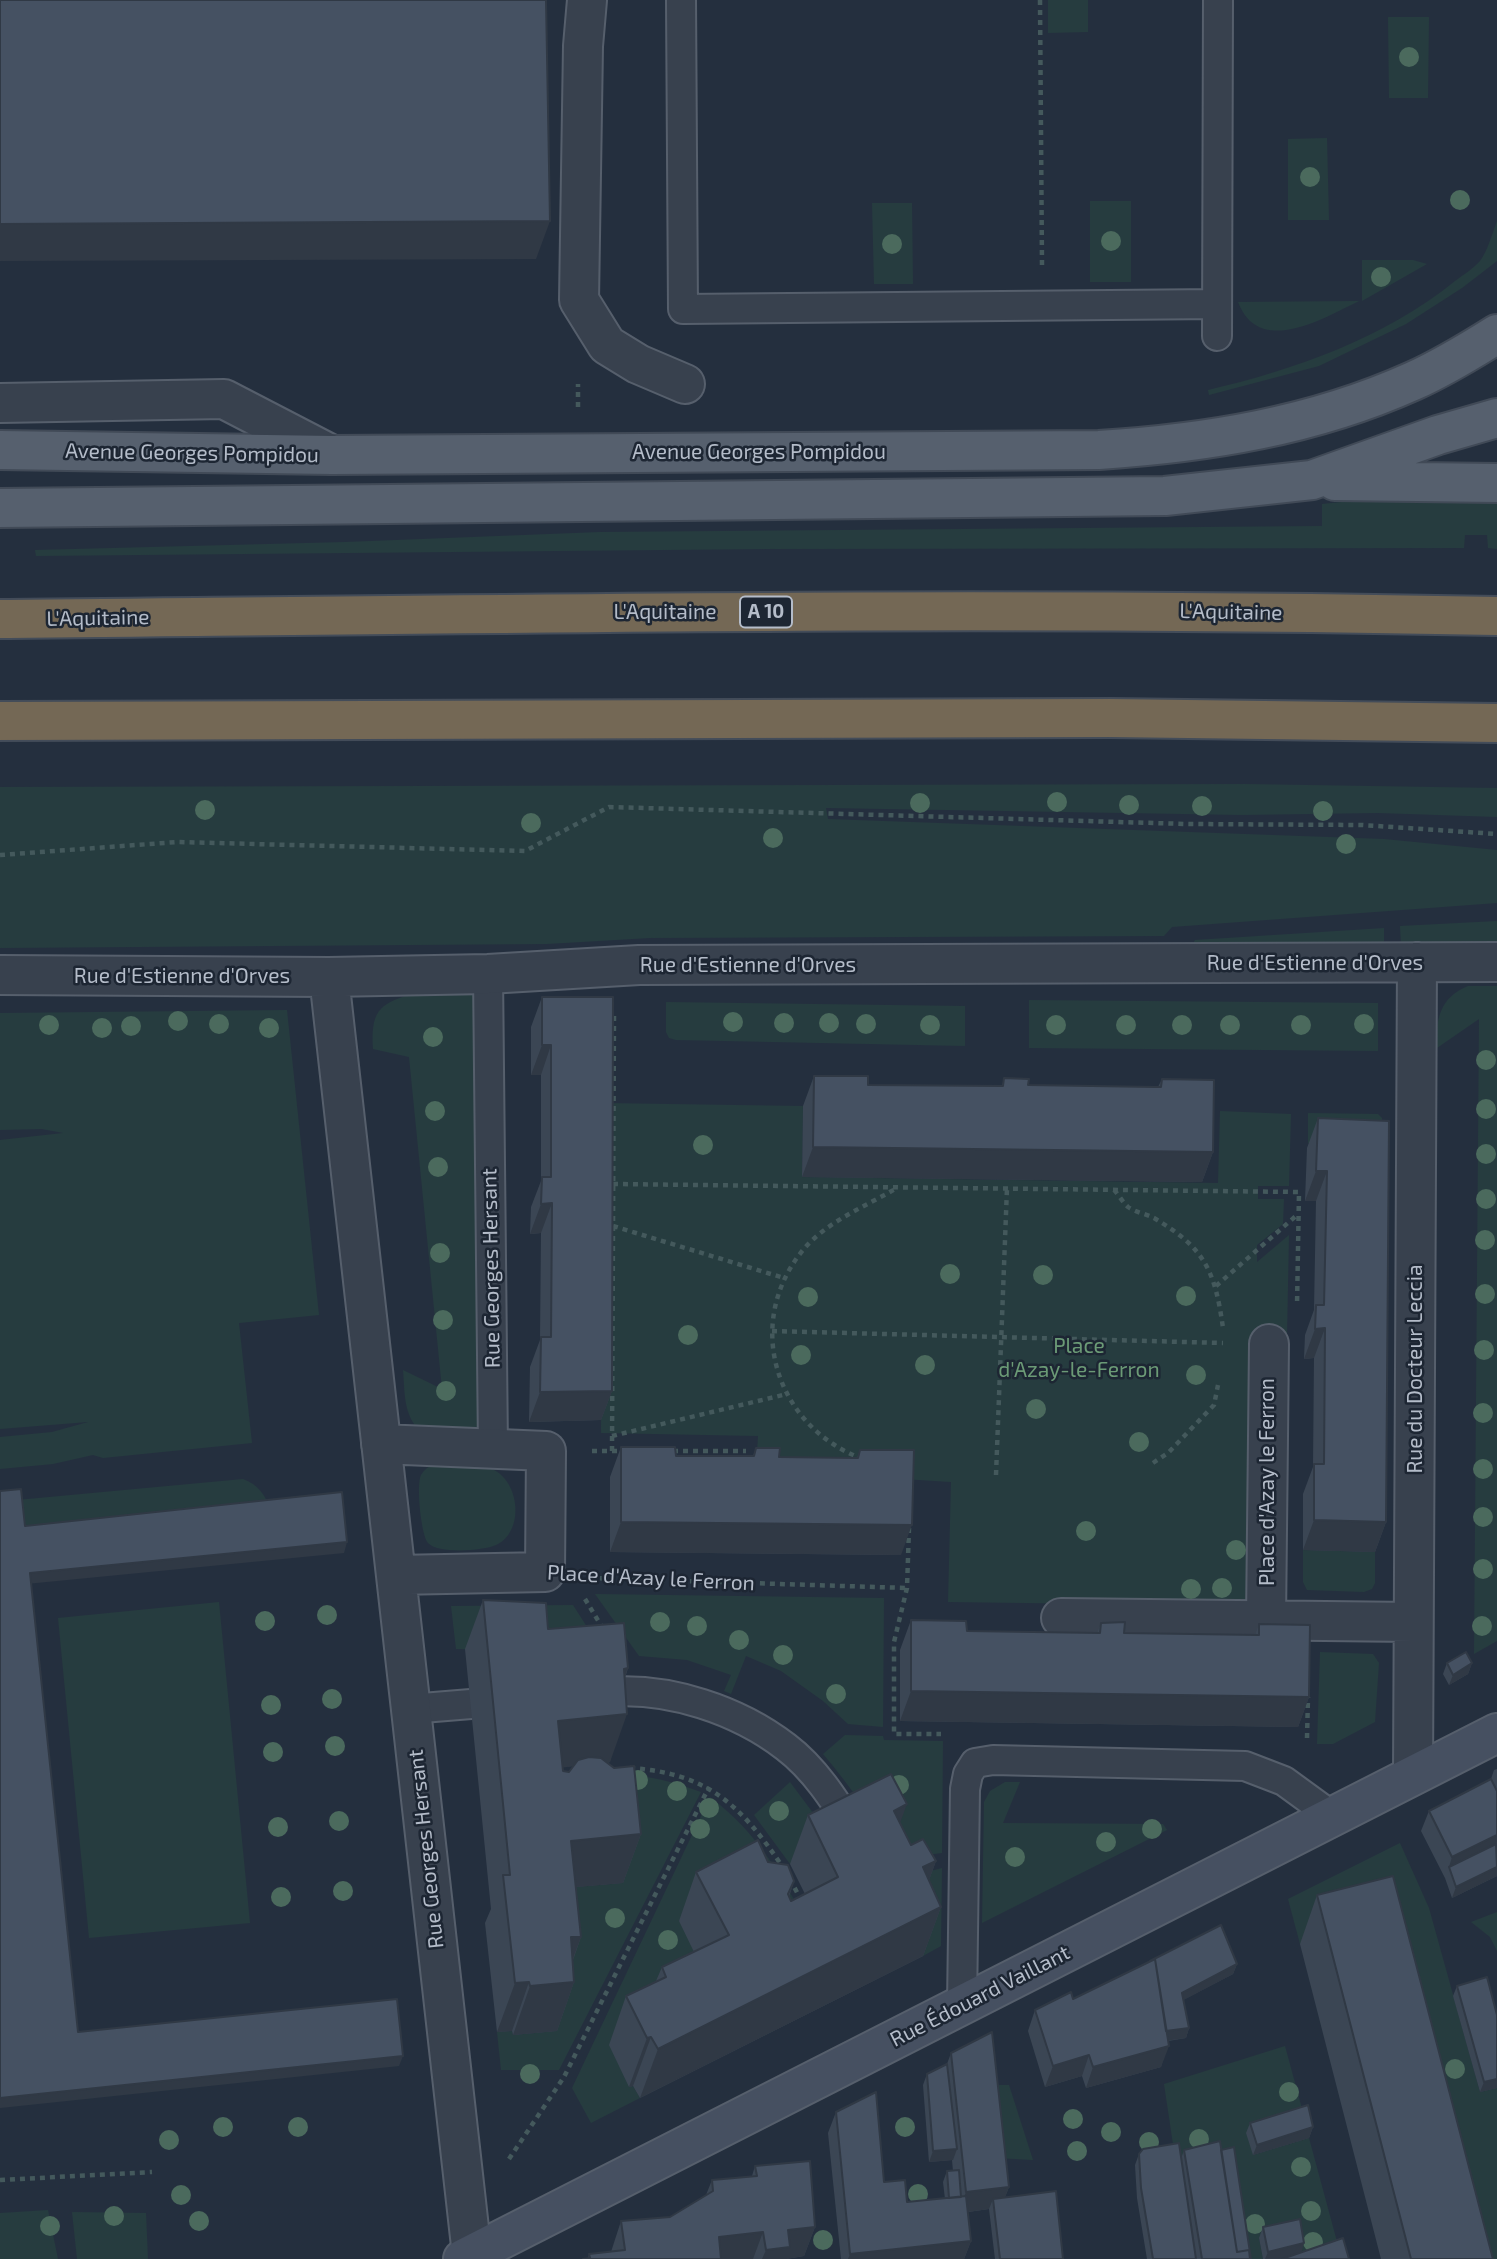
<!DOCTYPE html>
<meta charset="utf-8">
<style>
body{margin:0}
canvas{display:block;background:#242f3e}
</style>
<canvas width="1497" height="2259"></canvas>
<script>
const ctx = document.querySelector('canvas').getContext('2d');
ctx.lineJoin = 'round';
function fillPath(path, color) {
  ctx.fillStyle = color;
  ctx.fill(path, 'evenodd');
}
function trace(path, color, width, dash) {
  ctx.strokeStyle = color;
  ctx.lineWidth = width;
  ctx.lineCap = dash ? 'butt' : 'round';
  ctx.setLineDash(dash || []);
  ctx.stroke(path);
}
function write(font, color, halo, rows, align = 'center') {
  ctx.font = font + ' "Exo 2",sans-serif';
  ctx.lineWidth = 5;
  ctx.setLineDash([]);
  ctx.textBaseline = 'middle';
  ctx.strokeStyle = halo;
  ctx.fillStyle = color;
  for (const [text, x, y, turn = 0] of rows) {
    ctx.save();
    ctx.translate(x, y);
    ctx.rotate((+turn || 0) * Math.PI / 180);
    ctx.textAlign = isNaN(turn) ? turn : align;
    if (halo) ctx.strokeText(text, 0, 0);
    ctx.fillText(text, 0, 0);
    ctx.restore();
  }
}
fillPath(new Path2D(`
 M 1048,0 L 1088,0 L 1088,32 L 1048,33 Z
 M 1388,17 L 1429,17 L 1428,98 L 1389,98 Z
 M 1327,138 L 1329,220 L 1288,220 L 1288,139 Z
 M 1090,201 L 1131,201 L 1131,282 L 1090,282 Z
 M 872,203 L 912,203 L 913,284 L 874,284 Z
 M 1497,221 L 1497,261 L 1462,288 L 1406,324 L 1319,366 L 1209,395 L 1208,390 C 1294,370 1385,338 1455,281 C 1463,275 1474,268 1480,261 C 1488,250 1492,234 1497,221 Z
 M 1362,260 L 1413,260 L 1427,264 L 1362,301 Z
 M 1359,301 C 1322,319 1259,357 1238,302 Z
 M 1497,498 L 1497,549 L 1488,548 L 1487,535 L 1465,535 L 1464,548 L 767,549 L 36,556 L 35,550 L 345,542 L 600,532 L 1322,526 L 1322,504 L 1369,499 Z
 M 1245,784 L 1497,788 L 1497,817 L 1378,813 L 1242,815 L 826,808 L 828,819 L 1384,839 L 1497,850 L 1497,903 L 1172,927 L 1164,936 L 650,938 L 547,944 L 0,948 L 0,787 Z
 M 1497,921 L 1497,945 L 1401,945 L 1400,926 Z
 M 1384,928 L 1384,945 L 1191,947 L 1195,940 Z
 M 1468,986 L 1497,986 L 1497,1641 L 1474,1654 L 1479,1019 L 1437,1048 C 1435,1020 1440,997 1468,986 Z
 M 412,994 L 477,995 L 480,1415 L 478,1426 L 472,1433 L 421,1432 C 403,1415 405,1393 403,1370 L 442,1389 L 409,1057 L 373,1049 C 371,1013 377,1004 412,994 Z
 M 1029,1000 L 1378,1003 L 1378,1051 L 1029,1048 Z
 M 666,1002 L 965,1006 L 965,1046 L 676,1040 L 669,1038 L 666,1032 Z
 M 287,1010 L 319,1315 L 239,1323 L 252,1443 L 103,1458 L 93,1455 L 53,1464 L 0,1469 L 0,1437 L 52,1432 L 88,1422 L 0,1429 L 0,1140 L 63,1133 L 42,1129 L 0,1130 L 0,1013 Z
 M 602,1103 L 803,1106 L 802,1177 L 1218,1183 L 1220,1111 L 1291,1114 L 1289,1186 L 1258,1186 L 1258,1199 L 1284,1199 L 1283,1224 L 1257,1245 L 1257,1262 L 1289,1235 L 1287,1336 L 1256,1335 L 1252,1606 L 948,1602 L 951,1482 L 756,1470 L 758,1436 L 601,1433 Z
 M 1308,1113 L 1378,1114 L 1382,1118 L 1382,1144 L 1308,1143 Z
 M 433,1464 C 451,1465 476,1462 492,1469 C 520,1481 525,1532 496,1545 C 483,1551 438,1554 428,1543 C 421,1535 416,1484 421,1475 C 424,1470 428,1467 433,1464 Z
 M 243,1479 C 259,1485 265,1495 271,1510 L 21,1537 L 17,1500 Z
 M 1303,1550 L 1375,1552 L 1375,1583 L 1372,1589 L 1364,1592 L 1307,1590 L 1303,1582 Z
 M 595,1594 L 884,1598 L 883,1727 L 848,1724 L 823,1701 L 781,1671 L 746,1656 L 731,1694 L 724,1691 L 731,1675 L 687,1660 L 639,1656 Z
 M 219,1602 L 250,1923 L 89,1938 L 58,1618 Z
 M 573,1605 L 603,1652 L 456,1649 L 451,1606 Z
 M 1320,1652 L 1373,1654 L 1379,1663 L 1375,1722 L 1333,1744 L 1317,1744 Z
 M 845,1735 L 883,1736 L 884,1740 L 943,1741 L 942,1853 L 903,1858 C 875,1824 852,1788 823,1754 Z
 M 619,1775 C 649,1775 674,1782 701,1792 L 559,2070 L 501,2070 L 497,2032 L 512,2031 L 513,2035 L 556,2031 L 553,1889 L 623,1883 Z
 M 790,1782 L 834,1841 L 790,1864 L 754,1815 Z
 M 1005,1782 L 1020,1782 L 1003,1823 L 1163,1824 L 1167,1830 L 982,1923 L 984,1802 L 990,1791 Z
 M 710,1797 C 759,1834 783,1878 811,1931 L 679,1920 L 711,1984 L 629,2087 L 633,2086 L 640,2098 L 591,2123 L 572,2088 Z
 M 1400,1843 L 1429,1908 L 1480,2092 L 1497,2088 L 1497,2259 L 1462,2259 L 1375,1925 L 1300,1944 L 1288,1899 Z
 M 942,1868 L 941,1946 L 923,1956 L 912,1876 Z
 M 1497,1912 L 1497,1951 L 1490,1937 L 1471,1922 Z
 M 1285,2046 L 1304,2116 L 1253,2155 L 1309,2138 L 1339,2249 L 1309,2259 L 1279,2259 L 1300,2254 L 1259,2238 L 1263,2259 L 1245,2259 L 1177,2171 L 1164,2084 Z
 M 988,2085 L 1009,2085 L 1033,2160 L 996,2158 Z
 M 48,2210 L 58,2259 L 0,2259 L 0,2213 Z
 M 72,2212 L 146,2213 L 148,2259 L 77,2259 Z`), '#263c3f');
const service = new Path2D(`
 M 681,0 L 683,309 L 1217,304
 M 1217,336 L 1218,0
 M 488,974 L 493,1450
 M 608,1692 C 669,1687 738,1710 786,1747 C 815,1769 835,1801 854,1831
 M 410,1709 L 471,1704
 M 962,2005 L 965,1789 L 968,1774 L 975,1763 L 993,1760 L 1245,1766 L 1284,1781 L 1332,1816`);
const pedestrian = new Path2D(`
 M 587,0 L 583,46 L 579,300 L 607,345 L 638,364 L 685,384`);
const minor = new Path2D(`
 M 0,975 L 329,977 L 488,974 L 639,965 L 1497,962
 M 329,977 L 472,2255
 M 381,1444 L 546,1451 L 545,1572 L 396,1575
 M 1061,1618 L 1413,1622
 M 1266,1621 L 1269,1344
 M 1413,1775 L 1417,962`);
const tertiary = new Path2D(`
 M 0,403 L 224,399 L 332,455`);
const secondary = new Path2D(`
 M 463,2259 L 1497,1733`);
const primary = new Path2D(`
 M 0,450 L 332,455 L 1099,450 C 1207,443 1313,426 1413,381 C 1442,368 1470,351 1497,334
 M 1335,481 L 1497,483
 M 0,508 L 1165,496 L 1312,480 L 1438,435 L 1497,418`);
const motorway = new Path2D(`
 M 0,619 C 499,614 998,606 1497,616
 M 0,721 L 1110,718 L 1497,723`);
trace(service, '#565f6c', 32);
trace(pedestrian, '#565f6c', 42);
trace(minor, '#565f6c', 42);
trace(tertiary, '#565f6c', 42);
trace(secondary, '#565f6c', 42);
trace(primary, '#414a57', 42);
trace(motorway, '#434c59', 42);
trace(new Path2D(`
 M 1040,0 L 1042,265
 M 578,407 L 578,384
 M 0,855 L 177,842 L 525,851 L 609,807 L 1187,824 L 1362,825 L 1497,834
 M 613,1184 L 1299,1192 L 1297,1306
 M 1114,1190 C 1119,1195 1123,1203 1128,1207 C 1135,1212 1146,1214 1154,1218 C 1205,1248 1215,1271 1223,1328
 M 613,1226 L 784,1278
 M 1216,1286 L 1297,1215
 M 772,1331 L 1223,1343
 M 612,1436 L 787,1394
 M 592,1451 L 622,1451
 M 612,1451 L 614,1014
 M 673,1451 L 746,1451
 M 863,1459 C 775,1427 743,1323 803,1250 C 826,1222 866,1206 897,1188
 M 1153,1463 L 1168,1453 L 1214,1405 L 1218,1385
 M 996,1475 L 1007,1188
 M 909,1528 L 907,1588 L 894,1642 L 894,1734 L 941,1734
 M 590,1578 L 907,1588
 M 585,1599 L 602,1627
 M 1307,1738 L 1308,1697
 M 630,1768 C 707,1773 740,1804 782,1866
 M 790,1879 L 801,1900
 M 509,2159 L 564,2077 L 709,1787
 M 0,2180 L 152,2172`), '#44595c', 4.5, [5, 5]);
trace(service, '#38414e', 28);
trace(pedestrian, '#38414e', 38);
trace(minor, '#38414e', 38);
trace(tertiary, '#38414e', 38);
trace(secondary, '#465061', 38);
trace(primary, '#56606e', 38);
trace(motorway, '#746855', 38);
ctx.fillStyle = '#4b6a5d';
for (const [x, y] of [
 [1409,57],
 [1310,177],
 [1460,200],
 [1111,241],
 [892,244],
 [1381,277],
 [1057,802],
 [920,803],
 [1129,805],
 [1202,806],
 [205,810],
 [1323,811],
 [531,823],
 [773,838],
 [1346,844],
 [178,1021],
 [733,1022],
 [784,1023],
 [829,1023],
 [219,1024],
 [866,1024],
 [1364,1024],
 [49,1025],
 [930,1025],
 [1056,1025],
 [1126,1025],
 [1182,1025],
 [1230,1025],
 [1301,1025],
 [131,1026],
 [102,1028],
 [269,1028],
 [433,1037],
 [1486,1060],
 [1486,1109],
 [435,1111],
 [703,1145],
 [1486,1154],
 [438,1167],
 [1486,1199],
 [1485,1240],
 [440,1253],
 [950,1274],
 [1043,1275],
 [1485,1294],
 [1186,1296],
 [808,1297],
 [443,1320],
 [688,1335],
 [1484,1350],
 [801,1355],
 [925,1365],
 [1196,1375],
 [446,1391],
 [1036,1409],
 [1483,1413],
 [1139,1442],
 [1483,1469],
 [1483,1517],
 [1086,1531],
 [1236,1550],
 [1483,1569],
 [1222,1588],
 [1191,1589],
 [327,1615],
 [265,1621],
 [660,1622],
 [697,1626],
 [1482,1626],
 [739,1640],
 [783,1655],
 [836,1694],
 [332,1699],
 [271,1705],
 [335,1746],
 [273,1752],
 [638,1780],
 [899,1785],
 [677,1791],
 [709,1808],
 [779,1811],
 [339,1821],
 [278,1827],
 [700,1829],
 [1152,1829],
 [1106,1842],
 [1015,1857],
 [343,1891],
 [281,1897],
 [615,1918],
 [668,1940],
 [1455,2069],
 [530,2074],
 [1289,2092],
 [1073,2119],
 [223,2127],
 [298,2127],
 [905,2127],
 [1111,2132],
 [1199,2139],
 [169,2140],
 [1149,2142],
 [1077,2151],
 [1301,2167],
 [918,2194],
 [181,2195],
 [1311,2211],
 [114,2216],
 [199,2221],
 [1255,2224],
 [50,2226],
 [823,2240],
 [1313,2242]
]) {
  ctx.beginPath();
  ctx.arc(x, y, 10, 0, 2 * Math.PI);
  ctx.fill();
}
fillPath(new Path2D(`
 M 542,997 L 613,997 L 612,1391 L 601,1420 L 529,1422 L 530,1367 L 540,1340 L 541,1233 L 530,1234 L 531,1207 L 541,1181 L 541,1075 L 531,1075 L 531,1027 Z
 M 814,1076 L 868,1085 L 1002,1086 L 1004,1078 L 1028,1085 L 1158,1087 L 1162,1079 L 1213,1152 L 1202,1182 L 802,1177 L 803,1106 Z
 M 1318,1118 L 1386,1522 L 1375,1552 L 1303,1550 L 1303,1494 L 1313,1467 L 1314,1358 L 1304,1359 L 1305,1335 L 1314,1310 L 1316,1201 L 1305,1201 L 1307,1148 Z
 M 621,1447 L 676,1456 L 753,1456 L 756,1448 L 779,1457 L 857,1458 L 860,1450 L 901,1555 L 610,1552 L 610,1477 Z
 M 483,1600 L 548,1629 L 628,1668 L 625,1678 L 610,1762 L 607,1763 L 641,1834 L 623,1883 L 576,1887 L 581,1937 L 573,1960 L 574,1982 L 557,2031 L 513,2035 L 512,2031 L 497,2032 L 485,1923 L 491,1909 L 465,1649 ZM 573,1766 L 569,1772 L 563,1771 L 563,1767 Z
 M 911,1620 L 967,1631 L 1097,1633 L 1101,1623 L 1124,1633 L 1255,1635 L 1259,1624 L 1309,1697 L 1298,1727 L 900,1721 L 900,1650 Z
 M 1447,1663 L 1472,1663 L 1468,1674 L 1449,1685 L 1443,1674 Z
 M 1497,1769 L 1497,1876 L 1452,1898 L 1445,1878 L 1421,1831 L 1429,1811 L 1491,1779 L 1494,1770 Z
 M 808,1815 L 900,1823 L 911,1845 L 936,1861 L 929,1880 L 941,1907 L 923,1956 L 640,2098 L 633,2086 L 629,2087 L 609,2045 L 626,1996 L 656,1981 L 662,1967 L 694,1952 L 679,1921 L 696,1872 L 768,1862 L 794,1881 L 789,1897 L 791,1901 L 805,1894 L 790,1864 Z
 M 1317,1895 L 1493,2259 L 1381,2259 L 1300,1944 Z
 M 1237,1964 L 1233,1974 L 1183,2000 L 1189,2028 L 1186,2038 L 1168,2041 L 1161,2067 L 1086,2088 L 1082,2076 L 1045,2087 L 1028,2031 L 1035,2010 Z
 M 1457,1986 L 1497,2015 L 1497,2088 L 1480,2092 L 1453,1996 Z
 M 951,2053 L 1009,2187 L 1005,2197 L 1063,2259 L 995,2259 L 989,2209 L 968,2212 L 971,2241 L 964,2259 L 841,2259 L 828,2133 L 836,2112 L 884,2182 L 907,2202 L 945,2199 L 943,2182 L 947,2171 L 953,2171 L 952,2160 L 929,2162 L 923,2085 L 927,2074 L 947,2064 Z
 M 1250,2123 L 1313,2127 L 1309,2138 L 1253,2155 L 1246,2133 Z
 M 1184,2150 L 1221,2150 L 1251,2259 L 1147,2259 L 1137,2198 L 1135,2165 L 1139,2154 L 1181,2159 Z
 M 755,2166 L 815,2227 L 804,2256 L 786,2259 L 583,2259 L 588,2258 L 589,2254 L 611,2252 L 621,2221 L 670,2217 L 706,2195 L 712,2180 L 752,2176 Z
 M 1263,2227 L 1301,2252 L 1279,2259 L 1263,2259 L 1259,2238 Z`), '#3b4654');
fillPath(new Path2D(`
 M 550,221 L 536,259 L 0,261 L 0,224 Z
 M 542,1045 L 551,1045 L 541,1075 L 531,1075 Z
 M 813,1147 L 1213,1152 L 1202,1182 L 802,1177 Z
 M 1316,1171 L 1327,1171 L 1316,1201 L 1305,1201 Z
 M 552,1203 L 541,1233 L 530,1234 L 541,1204 Z
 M 1325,1328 L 1314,1358 L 1304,1359 L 1315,1329 Z
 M 612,1391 L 601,1420 L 529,1422 L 540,1392 Z
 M 1314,1520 L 1386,1522 L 1375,1552 L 1303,1550 Z
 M 621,1522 L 912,1525 L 901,1555 L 610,1552 Z
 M 347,1542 L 344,1553 L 26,1584 L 30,1573 Z
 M 1472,1663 L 1468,1674 L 1449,1685 L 1453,1675 Z
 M 628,1668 L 611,1715 L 627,1714 L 610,1762 L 541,1770 L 558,1721 L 624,1669 Z
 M 911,1691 L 1309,1697 L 1298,1727 L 900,1721 Z
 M 907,1804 L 889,1853 L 894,1811 Z
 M 641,1834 L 623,1883 L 553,1889 L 571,1841 Z
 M 1497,1835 L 1497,1842 L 1492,1855 L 1449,1867 L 1452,1857 Z
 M 936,1861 L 918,1910 L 923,1867 Z
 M 1497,1867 L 1497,1876 L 1452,1898 L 1456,1887 Z
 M 941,1907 L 923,1956 L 640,2098 L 658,2049 Z
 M 571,1937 L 581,1937 L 564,1983 L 574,1982 L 557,2031 L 513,2035 L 530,1986 Z
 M 1237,1964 L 1233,1974 L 1178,2003 L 1182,1993 Z
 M 529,1982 L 512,2031 L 497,2032 L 515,1983 Z
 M 1189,2028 L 1186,2038 L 1157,2042 L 1161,2032 Z
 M 651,2037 L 633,2086 L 629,2087 L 647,2038 Z
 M 1169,2046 L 1161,2067 L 1086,2088 L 1093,2067 Z
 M 1089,2055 L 1082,2076 L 1045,2087 L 1053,2066 Z
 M 403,2056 L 399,2066 L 0,2108 L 0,2098 Z
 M 1497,2079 L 1497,2088 L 1480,2092 L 1484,2082 Z
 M 1313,2127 L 1309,2138 L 1253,2155 L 1257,2145 Z
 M 957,2149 L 953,2160 L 929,2162 L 933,2151 Z
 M 1009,2187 L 1001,2208 L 993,2199 L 989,2209 L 960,2213 L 960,2207 L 966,2192 Z
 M 815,2227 L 804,2256 L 786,2259 L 762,2259 L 766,2250 L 788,2230 Z
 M 763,2232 L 753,2259 L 711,2259 L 719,2237 Z
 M 971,2241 L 964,2259 L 848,2259 L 850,2254 Z
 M 1304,2243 L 1301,2254 L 1279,2259 L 1265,2259 L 1268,2252 Z`), '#303945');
const building = new Path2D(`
 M 0,0 L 546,0 L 550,221 L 0,224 Z
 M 542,997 L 613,997 L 612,1391 L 540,1392 L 541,1337 L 551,1337 L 552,1203 L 541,1204 L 542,1177 L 551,1177 L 551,1045 L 542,1045 Z
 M 814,1076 L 868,1076 L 868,1085 L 1003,1086 L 1004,1078 L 1029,1079 L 1028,1085 L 1156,1087 L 1161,1087 L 1162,1079 L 1214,1080 L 1213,1152 L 813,1147 Z
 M 1318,1118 L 1389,1121 L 1386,1522 L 1314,1520 L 1314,1464 L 1324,1464 L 1325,1328 L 1315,1329 L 1316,1305 L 1324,1305 L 1327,1171 L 1316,1171 Z
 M 621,1447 L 675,1447 L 676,1456 L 754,1456 L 756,1448 L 780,1448 L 779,1457 L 858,1458 L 860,1450 L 914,1450 L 912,1525 L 621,1522 Z
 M 21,1489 L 25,1526 L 342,1492 L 347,1542 L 30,1573 L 78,2032 L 397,1999 L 403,2056 L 0,2098 L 0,1491 Z
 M 483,1600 L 546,1603 L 548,1629 L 624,1623 L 628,1668 L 624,1669 L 627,1714 L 558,1721 L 563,1771 L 569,1772 L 578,1760 L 589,1757 L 601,1758 L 614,1768 L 634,1766 L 641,1834 L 571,1841 L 581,1937 L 571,1937 L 574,1982 L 530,1986 L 529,1982 L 515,1983 L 503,1875 L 510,1875 Z
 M 911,1620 L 966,1621 L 967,1631 L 1100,1633 L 1101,1623 L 1125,1622 L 1124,1633 L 1259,1635 L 1259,1624 L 1310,1625 L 1309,1697 L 911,1691 Z
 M 1466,1652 L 1472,1663 L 1453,1675 L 1447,1663 Z
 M 891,1774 L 907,1804 L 894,1811 L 911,1845 L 923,1839 L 936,1861 L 923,1867 L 941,1907 L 658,2049 L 651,2037 L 647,2038 L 626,1996 L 666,1977 L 662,1967 L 729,1935 L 696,1872 L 758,1840 L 768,1862 L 788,1865 L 794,1881 L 788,1894 L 791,1901 L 838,1877 L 808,1815 Z
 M 1491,1779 L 1497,1791 L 1497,1835 L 1452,1857 L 1429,1811 Z
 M 1496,1844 L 1497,1867 L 1456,1887 L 1449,1867 Z
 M 1393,1876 L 1493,2259 L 1411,2259 L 1317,1895 Z
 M 1221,1925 L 1237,1964 L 1182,1993 L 1189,2028 L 1166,2031 L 1155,1959 L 1150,1961 Z
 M 1155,1959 L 1169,2046 L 1093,2067 L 1089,2055 L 1053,2066 L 1035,2010 L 1071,1992 L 1073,1999 Z
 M 1487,1977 L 1497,2015 L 1497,2079 L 1484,2082 L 1457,1986 Z
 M 992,2032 L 1009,2187 L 966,2192 L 951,2053 Z
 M 947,2064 L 957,2149 L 933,2151 L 927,2074 Z
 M 876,2092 L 884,2182 L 905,2180 L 907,2202 L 966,2196 L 971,2241 L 850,2254 L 836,2112 Z
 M 1308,2105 L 1313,2127 L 1257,2145 L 1250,2123 Z
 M 1220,2141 L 1237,2252 L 1249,2250 L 1250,2259 L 1202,2259 L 1184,2150 Z
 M 1179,2143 L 1196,2259 L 1153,2259 L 1141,2188 L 1139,2154 L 1143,2149 Z
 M 1234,2147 L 1251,2259 L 1249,2250 L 1237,2252 L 1221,2150 Z
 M 810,2161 L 815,2227 L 788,2230 L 790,2247 L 766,2250 L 763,2232 L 719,2237 L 721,2259 L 583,2259 L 590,2258 L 589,2254 L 625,2250 L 621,2221 L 670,2217 L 713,2191 L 712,2180 L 757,2176 L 755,2166 Z
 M 959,2170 L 961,2197 L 949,2198 L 947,2171 Z
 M 1056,2191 L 1063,2259 L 1000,2259 L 993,2199 Z
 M 1300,2219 L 1304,2243 L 1268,2252 L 1263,2227 Z
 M 1343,2238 L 1349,2259 L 1282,2259 Z`);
fillPath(building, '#455162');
trace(building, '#303945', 2);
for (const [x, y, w] of [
 [766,612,52]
]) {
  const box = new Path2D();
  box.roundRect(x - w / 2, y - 15.5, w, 31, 5);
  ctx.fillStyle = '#1d2633';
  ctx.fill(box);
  trace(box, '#b4bcc9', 2);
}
write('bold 19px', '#b4bcc9', null, [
 ["A 10",766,612]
]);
write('21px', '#b4bcc9', '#1d2633', [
 ["Avenue Georges Pompidou",759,452],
 ["Avenue Georges Pompidou",192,453,1],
 ["L'Aquitaine",665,612],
 ["L'Aquitaine",1231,612,1],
 ["L'Aquitaine",98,618,-1],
 ["Rue d'Estienne d'Orves",1315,963],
 ["Rue d'Estienne d'Orves",748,965],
 ["Rue d'Estienne d'Orves",182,976],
 ["Rue Georges Hersant",491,1268,-91],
 ["Rue du Docteur Leccia",1415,1369,-90],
 ["Place d'Azay le Ferron",1267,1482,-90],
 ["Place d'Azay le Ferron",651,1578,3],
 ["Rue Georges Hersant",426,1849,-96],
 ["Rue Édouard Vaillant",980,1996,-27]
]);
write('21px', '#6b9a76', '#1d2633', [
 ["Place",1079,1346],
 ["d'Azay-le-Ferron",1079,1370]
]);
</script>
